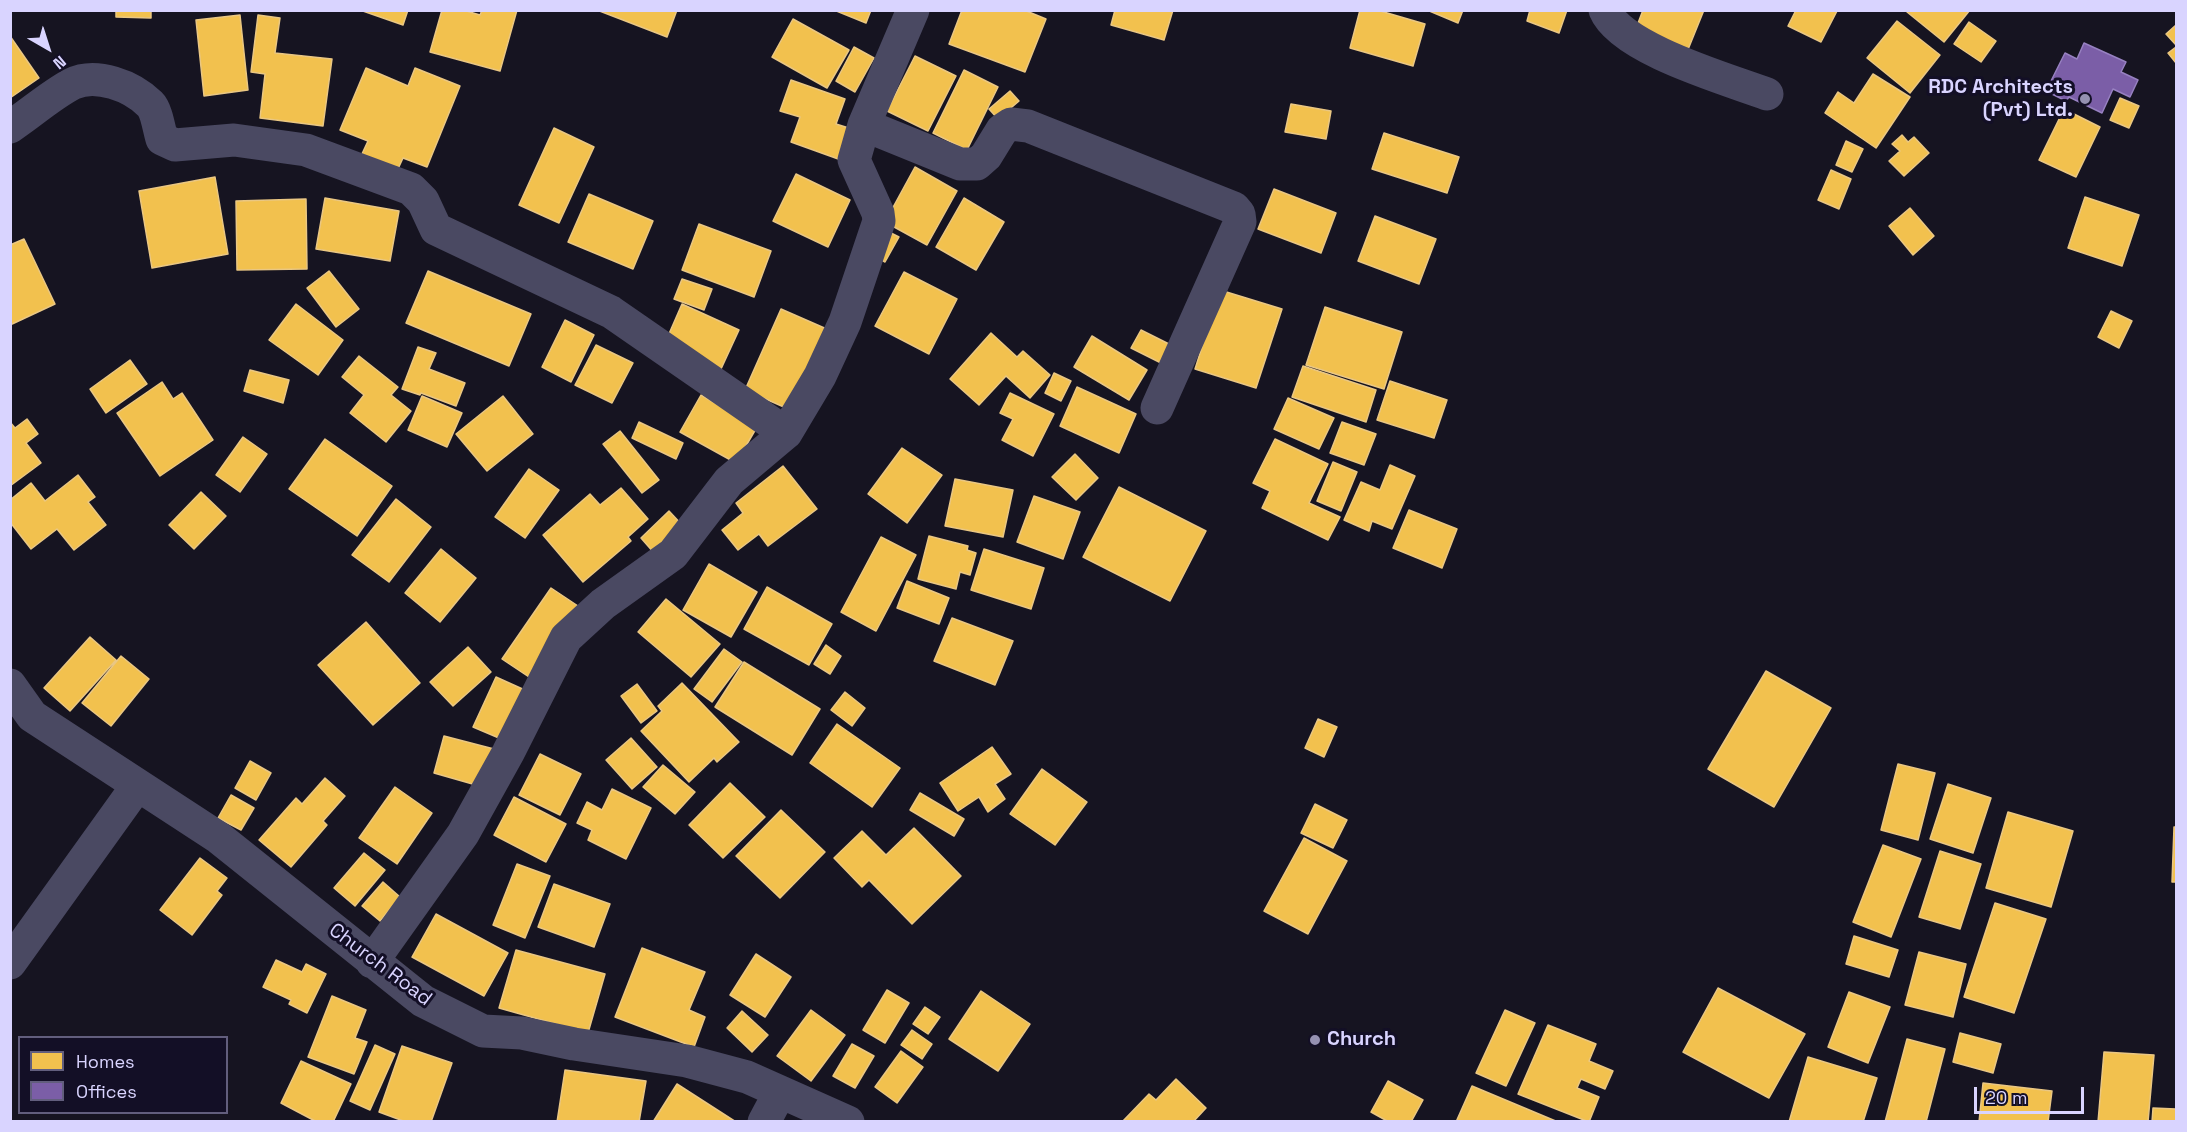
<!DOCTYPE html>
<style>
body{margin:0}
#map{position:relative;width:2187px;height:1132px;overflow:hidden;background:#161421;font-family:"Space Grotesk",sans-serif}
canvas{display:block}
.frame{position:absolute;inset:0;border:12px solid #d9d4ff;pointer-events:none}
.legend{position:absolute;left:18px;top:1036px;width:210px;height:78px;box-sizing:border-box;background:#130f26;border:2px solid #625e7d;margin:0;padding:8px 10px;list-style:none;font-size:18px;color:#d9d4ff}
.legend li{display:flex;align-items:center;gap:12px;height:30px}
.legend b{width:30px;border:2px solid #625e7d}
.north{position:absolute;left:18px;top:18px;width:60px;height:60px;-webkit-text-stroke:4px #130f26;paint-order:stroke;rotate:141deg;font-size:16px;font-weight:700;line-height:24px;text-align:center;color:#d9d4ff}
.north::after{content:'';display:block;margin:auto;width:21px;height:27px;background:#d9d4ff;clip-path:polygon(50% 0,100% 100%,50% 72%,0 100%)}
.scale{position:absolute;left:1974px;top:1087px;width:110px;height:27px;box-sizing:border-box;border:3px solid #d9d4ff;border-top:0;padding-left:8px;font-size:18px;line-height:21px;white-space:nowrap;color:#d9d4ff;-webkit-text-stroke:4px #130f26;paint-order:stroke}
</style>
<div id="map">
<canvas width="2187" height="1132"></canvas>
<div class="frame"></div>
<ul class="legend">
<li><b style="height:16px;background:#f2c14e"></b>Homes</li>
<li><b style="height:16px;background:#7b5ea7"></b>Offices</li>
</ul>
<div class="north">N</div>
<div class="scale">20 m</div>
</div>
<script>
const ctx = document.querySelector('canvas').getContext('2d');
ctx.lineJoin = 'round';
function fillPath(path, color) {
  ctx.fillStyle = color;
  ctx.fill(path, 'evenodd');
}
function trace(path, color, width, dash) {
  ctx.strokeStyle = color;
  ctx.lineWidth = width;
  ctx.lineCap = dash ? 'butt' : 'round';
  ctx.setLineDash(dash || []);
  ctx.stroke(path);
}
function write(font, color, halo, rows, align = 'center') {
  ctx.font = font + ' "Space Grotesk",sans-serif';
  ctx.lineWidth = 6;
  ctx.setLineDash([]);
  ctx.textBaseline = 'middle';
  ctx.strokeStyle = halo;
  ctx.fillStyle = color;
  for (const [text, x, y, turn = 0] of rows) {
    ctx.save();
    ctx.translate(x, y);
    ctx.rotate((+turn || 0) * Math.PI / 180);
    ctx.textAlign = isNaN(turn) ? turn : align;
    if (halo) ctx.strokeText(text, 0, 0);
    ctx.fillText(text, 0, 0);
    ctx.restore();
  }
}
const homes = new Path2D(`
 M 116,10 L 151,10 L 151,18 L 116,17 Z
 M 360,10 L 408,10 L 403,25 Z
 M 442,10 L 463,10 L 480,15 L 482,10 L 517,10 L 500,71 L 430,52 Z
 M 597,10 L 677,10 L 667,37 Z
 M 834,10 L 871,10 L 866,23 Z
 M 962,10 L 1024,10 L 1046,19 L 1025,72 L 949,44 Z
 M 1115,10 L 1173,10 L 1164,40 L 1111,25 Z
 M 1360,10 L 1377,10 L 1425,24 L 1413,66 L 1350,48 Z
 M 1427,10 L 1463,10 L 1458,23 Z
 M 1530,10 L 1567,10 L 1559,33 L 1527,21 Z
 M 1643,10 L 1704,10 L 1687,52 L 1635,31 Z
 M 1796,10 L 1836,10 L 1837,11 L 1821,42 L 1788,26 Z
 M 1908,10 L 1970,10 L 1944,42 L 1907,12 Z
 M 240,15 L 248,90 L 204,96 L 196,20 Z
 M 258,15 L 280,18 L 275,53 L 332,59 L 323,126 L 260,118 L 265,74 L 251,72 Z
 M 793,19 L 849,50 L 827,88 L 772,57 Z
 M 1897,21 L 1940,55 L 1910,93 L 1867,58 Z
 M 1969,22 L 1996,41 L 1981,62 L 1954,44 Z
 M 2176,25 L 2176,45 L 2166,34 Z
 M 10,36 L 39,78 L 10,98 Z
 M 854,47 L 874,58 L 855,92 L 836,81 Z
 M 2176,47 L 2176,63 L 2168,53 Z
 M 915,56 L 956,76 L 928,131 L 887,111 Z
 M 366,68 L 408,86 L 415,68 L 460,86 L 427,167 L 403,158 L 397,171 L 361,156 L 368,141 L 340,130 Z
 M 964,70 L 998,87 L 967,150 L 933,133 Z
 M 1873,74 L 1910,97 L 1876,148 L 1825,113 L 1838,92 L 1854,103 Z
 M 791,80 L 845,99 L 836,124 L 852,129 L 841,160 L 791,142 L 800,117 L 780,111 Z
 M 1010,91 L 1019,101 L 998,119 L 989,109 Z
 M 2120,98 L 2139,106 L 2129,128 L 2110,120 Z
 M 1291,104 L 1331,111 L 1326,139 L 1285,132 Z
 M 2064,109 L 2100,127 L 2076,177 L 2039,160 Z
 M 554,128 L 594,147 L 559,223 L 519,205 Z
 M 1384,133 L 1459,157 L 1447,193 L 1372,169 Z
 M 1902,135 L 1908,142 L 1914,137 L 1929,153 L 1904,176 L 1889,161 L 1900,151 L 1892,144 Z
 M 1846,141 L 1863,149 L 1852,172 L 1836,165 Z
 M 915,167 L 957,191 L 927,245 L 885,222 Z
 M 1831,170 L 1851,179 L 1839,209 L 1818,200 Z
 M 796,174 L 850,200 L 828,247 L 773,221 Z
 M 215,177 L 228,254 L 152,268 L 139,191 Z
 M 1274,189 L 1336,213 L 1321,253 L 1258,229 Z
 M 589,194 L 653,221 L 633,269 L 568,242 Z
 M 2085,197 L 2139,215 L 2122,266 L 2068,248 Z
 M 325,198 L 399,211 L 390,261 L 316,249 Z
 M 964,198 L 1004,222 L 976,270 L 936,247 Z
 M 306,199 L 307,269 L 237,270 L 236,201 Z
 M 1910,208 L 1934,236 L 1913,255 L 1889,226 Z
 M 1375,216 L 1436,239 L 1419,284 L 1358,261 Z
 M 699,224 L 771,251 L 754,297 L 682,270 Z
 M 885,230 L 899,237 L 885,262 L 872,254 Z
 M 24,239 L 55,304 L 10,325 L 10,245 Z
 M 329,271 L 359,309 L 336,327 L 307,288 Z
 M 428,271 L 531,314 L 509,366 L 406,323 Z
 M 904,272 L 957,299 L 929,354 L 875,326 Z
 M 682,279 L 712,289 L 704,310 L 674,299 Z
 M 1220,290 L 1282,309 L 1256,388 L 1195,369 Z
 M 296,304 L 343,340 L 318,375 L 269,340 Z
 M 682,304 L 739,330 L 721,369 L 665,343 Z
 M 1325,307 L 1402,332 L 1384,389 L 1306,365 Z
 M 781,309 L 829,330 L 793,411 L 745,390 Z
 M 2111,311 L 2132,321 L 2119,348 L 2098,337 Z
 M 565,320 L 594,335 L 571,382 L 542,367 Z
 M 1141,330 L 1171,345 L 1163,364 L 1131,348 Z
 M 991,333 L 1017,357 L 1023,351 L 1050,375 L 1030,398 L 1006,376 L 979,405 L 950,379 Z
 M 1092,336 L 1147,370 L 1129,400 L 1074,367 Z
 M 596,345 L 633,363 L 612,403 L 575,385 Z
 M 418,347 L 436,353 L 429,369 L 465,383 L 456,406 L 421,393 L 420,395 L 402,389 Z
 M 359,356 L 398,387 L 391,395 L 411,411 L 386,442 L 350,413 L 364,395 L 342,377 Z
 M 130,360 L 147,384 L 106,413 L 90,389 Z
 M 1303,366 L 1376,390 L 1366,422 L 1292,397 Z
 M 250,370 L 289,380 L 283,403 L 244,391 Z
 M 1054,373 L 1071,381 L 1061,401 L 1045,393 Z
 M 1390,381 L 1447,400 L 1434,438 L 1377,420 Z
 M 162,382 L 173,399 L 182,393 L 213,440 L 160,476 L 117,413 Z
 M 1077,387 L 1136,414 L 1119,453 L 1060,426 Z
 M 1010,393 L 1054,414 L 1033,456 L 1002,440 L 1013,419 L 1000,413 Z
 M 701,395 L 757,427 L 736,463 L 680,432 Z
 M 422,396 L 462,413 L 447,447 L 408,430 Z
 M 503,396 L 533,434 L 487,471 L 456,434 Z
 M 1288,398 L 1334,418 L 1319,449 L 1274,429 Z
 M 27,419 L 38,434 L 26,443 L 41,463 L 10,486 L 10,422 L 15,428 Z
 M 639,422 L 683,443 L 676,459 L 632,438 Z
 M 1342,422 L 1376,434 L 1364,465 L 1330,453 Z
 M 620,431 L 659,480 L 642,493 L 603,444 Z
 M 243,437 L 267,454 L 240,492 L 216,475 Z
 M 325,439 L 392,486 L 357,536 L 289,489 Z
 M 1275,439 L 1328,464 L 1309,503 L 1340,517 L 1328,540 L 1262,508 L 1270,491 L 1253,483 Z
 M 902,448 L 942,475 L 907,523 L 868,494 Z
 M 1075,454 L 1098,478 L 1076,500 L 1052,477 Z
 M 1333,462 L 1357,472 L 1341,511 L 1317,501 Z
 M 1390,465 L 1415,476 L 1392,529 L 1372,521 L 1369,531 L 1344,520 L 1361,482 L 1380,490 Z
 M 783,466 L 817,509 L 768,546 L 759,534 L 738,550 L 722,530 L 743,513 L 736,503 Z
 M 529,469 L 559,490 L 525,538 L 495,517 Z
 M 78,475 L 95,497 L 88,502 L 106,525 L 74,550 L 57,529 L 31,549 L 10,522 L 10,500 L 31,483 L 45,501 Z
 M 955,479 L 1013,490 L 1003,537 L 945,526 Z
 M 1119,487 L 1206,531 L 1170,601 L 1083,557 Z
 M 621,488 L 648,519 L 628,537 L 631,541 L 583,582 L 543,535 L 590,494 L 600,505 Z
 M 201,492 L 226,516 L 194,549 L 169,525 Z
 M 1034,496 L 1080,512 L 1063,559 L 1017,542 Z
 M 396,499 L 431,527 L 389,582 L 352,555 Z
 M 1409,510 L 1457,529 L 1442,568 L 1393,548 Z
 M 669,511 L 683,526 L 655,554 L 641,538 Z
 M 929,536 L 968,546 L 967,550 L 976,553 L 970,575 L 960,572 L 956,589 L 918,579 Z
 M 881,537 L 916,555 L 876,631 L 841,612 Z
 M 441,549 L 476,578 L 440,622 L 405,593 Z
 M 984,549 L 1044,568 L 1031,609 L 971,590 Z
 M 709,564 L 757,592 L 731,637 L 683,610 Z
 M 907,581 L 949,598 L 939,624 L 897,608 Z
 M 767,587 L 832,624 L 809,665 L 744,629 Z
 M 551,588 L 578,606 L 529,677 L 502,659 Z
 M 666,599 L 720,644 L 691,677 L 638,632 Z
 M 952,618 L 1013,641 L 995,685 L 934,661 Z
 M 366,622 L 420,683 L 373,725 L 318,665 Z
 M 90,637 L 116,660 L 70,711 L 44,688 Z
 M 826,645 L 841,656 L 830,674 L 814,664 Z
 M 468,647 L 491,672 L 453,706 L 430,682 Z
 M 724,649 L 742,662 L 712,702 L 694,689 Z
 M 121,656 L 149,679 L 111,726 L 82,703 Z
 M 744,662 L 820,709 L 792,755 L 715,707 Z
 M 1766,671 L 1831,708 L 1774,807 L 1708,769 Z
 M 496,677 L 527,691 L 506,741 L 473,727 Z
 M 682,683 L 739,742 L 717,762 L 714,758 L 689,782 L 641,731 L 662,711 L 658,706 Z
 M 637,684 L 657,711 L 641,723 L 621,696 Z
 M 845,692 L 865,708 L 852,726 L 831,710 Z
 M 1318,719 L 1337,727 L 1324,757 L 1305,748 Z
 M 837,724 L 900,768 L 872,807 L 810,763 Z
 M 444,736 L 494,749 L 483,787 L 434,773 Z
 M 631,738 L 657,767 L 632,789 L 606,760 Z
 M 992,747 L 1011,774 L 995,784 L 1005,799 L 988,812 L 979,797 L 958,811 L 940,783 Z
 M 540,754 L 581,774 L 560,815 L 519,795 Z
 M 250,761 L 271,773 L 256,800 L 235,788 Z
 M 1898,764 L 1935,773 L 1918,840 L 1881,830 Z
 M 663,765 L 695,792 L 675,814 L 643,787 Z
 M 1042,769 L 1087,802 L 1055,845 L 1010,814 Z
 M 325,778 L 345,796 L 323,821 L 327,825 L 291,867 L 259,840 L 296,798 L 302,804 Z
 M 730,783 L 765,817 L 723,858 L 689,825 Z
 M 1948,784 L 1991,798 L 1973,853 L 1930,839 Z
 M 395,787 L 432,813 L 397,864 L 359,838 Z
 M 612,789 L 651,808 L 626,859 L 588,840 L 592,830 L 577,823 L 587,802 L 602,810 Z
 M 920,793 L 964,819 L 954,836 L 910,810 Z
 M 231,795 L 254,808 L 241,830 L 218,818 Z
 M 514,797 L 566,824 L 546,862 L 494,835 Z
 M 1315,804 L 1347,820 L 1333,848 L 1301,833 Z
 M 781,810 L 825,852 L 780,898 L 736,856 Z
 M 2008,812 L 2073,831 L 2051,907 L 1986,888 Z
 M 2174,827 L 2176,827 L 2176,882 L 2172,882 Z
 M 914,828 L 961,876 L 912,924 L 869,880 L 862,887 L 834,858 L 862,831 L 886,855 Z
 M 1304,838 L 1347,861 L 1308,934 L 1264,911 Z
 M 1883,845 L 1921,859 L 1891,937 L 1853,922 Z
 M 1940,851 L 1981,864 L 1960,929 L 1919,917 Z
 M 364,853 L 385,870 L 355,906 L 334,888 Z
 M 200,858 L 227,878 L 217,891 L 222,895 L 192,935 L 160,910 Z
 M 517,864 L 550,876 L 525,938 L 493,925 Z
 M 383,882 L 400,897 L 380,921 L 362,906 Z
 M 554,884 L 610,904 L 594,947 L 538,927 Z
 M 1995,903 L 2046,919 L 2014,1013 L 1964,997 Z
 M 436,914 L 508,953 L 484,996 L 412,957 Z
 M 1854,936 L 1898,950 L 1889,977 L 1846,964 Z
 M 642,948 L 705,972 L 689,1010 L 705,1017 L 694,1047 L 615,1017 Z
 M 516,950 L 605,974 L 588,1033 L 499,1008 Z
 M 1919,952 L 1966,964 L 1953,1017 L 1905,1005 Z
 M 756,954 L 791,977 L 765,1017 L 730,995 Z
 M 276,960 L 302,972 L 306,964 L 326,974 L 307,1013 L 289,1004 L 291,1000 L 263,987 Z
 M 1718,988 L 1805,1034 L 1769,1098 L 1683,1052 Z
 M 887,990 L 909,1003 L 885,1043 L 863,1030 Z
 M 981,991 L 1030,1024 L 998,1071 L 949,1039 Z
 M 1849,992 L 1890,1007 L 1868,1063 L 1828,1047 Z
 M 332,996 L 366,1010 L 355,1038 L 367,1042 L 354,1074 L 308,1057 Z
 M 925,1007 L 940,1017 L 928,1034 L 913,1024 Z
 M 811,1010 L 845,1035 L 811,1081 L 777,1056 Z
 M 1505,1010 L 1535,1023 L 1506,1086 L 1476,1073 Z
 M 742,1011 L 768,1035 L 752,1052 L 727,1028 Z
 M 1548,1025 L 1596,1044 L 1589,1061 L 1613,1071 L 1605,1089 L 1581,1079 L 1577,1088 L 1599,1097 L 1589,1122 L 1518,1094 Z
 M 912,1030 L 932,1044 L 922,1059 L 901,1045 Z
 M 1960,1033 L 2001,1044 L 1993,1073 L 1953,1062 Z
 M 1907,1039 L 1945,1049 L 1926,1122 L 1885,1122 Z
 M 852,1044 L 874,1056 L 855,1088 L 833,1076 Z
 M 375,1045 L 395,1054 L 370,1110 L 350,1101 Z
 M 402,1046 L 452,1063 L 431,1122 L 406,1122 L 379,1112 Z
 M 901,1051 L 923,1067 L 897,1103 L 875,1087 Z
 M 2104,1052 L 2154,1055 L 2148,1122 L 2098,1122 Z
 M 1808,1057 L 1877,1078 L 1863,1122 L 1789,1122 Z
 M 301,1061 L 351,1084 L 333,1122 L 317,1122 L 281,1103 Z
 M 565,1070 L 646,1081 L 639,1122 L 557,1122 Z
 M 1176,1079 L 1206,1108 L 1193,1122 L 1122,1122 L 1149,1094 L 1156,1100 Z
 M 1388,1081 L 1423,1100 L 1411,1122 L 1389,1122 L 1371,1112 Z
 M 1983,1083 L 2052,1091 L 2048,1122 L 1979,1122 Z
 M 677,1084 L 736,1122 L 653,1122 Z
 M 1472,1086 L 1558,1122 L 1456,1122 Z
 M 2153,1108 L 2176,1109 L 2176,1122 L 2152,1122 Z`);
fillPath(homes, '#f2c14e');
trace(homes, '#eac783', 1.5);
const offices = new Path2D(`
 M 2084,43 L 2126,62 L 2121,72 L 2138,80 L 2130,97 L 2113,89 L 2102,113 L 2069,97 L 2066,101 L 2046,91 L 2065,53 L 2077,59 Z`);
fillPath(offices, '#7b5ea7');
trace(offices, '#9781c1', 1.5);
trace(new Path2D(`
 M 1605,10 C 1621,49 1727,79 1767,94
 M 864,125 L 960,164 L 977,164 L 986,156 L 1002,130 L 1011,124 L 1028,126 L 1234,208 L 1239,214 L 1240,222 L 1157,408
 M 10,127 C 31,113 51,95 72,84 C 96,72 132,86 150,104 C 157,111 159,130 162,139 L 175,145 L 234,140 L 306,150 L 411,189 L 423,201 L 436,229 L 611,312 L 786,433
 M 10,685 L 32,716 L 219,838 L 423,1001 L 483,1031 L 522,1033 L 574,1044 L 687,1061 L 747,1077 L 848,1122
 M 372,962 L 463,834 L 508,753 L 566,638 L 603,604 L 673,554 L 729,481 L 786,433 L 820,376 L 845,322 L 879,221 L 878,213 L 854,160 L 864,125 L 913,10
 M 10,963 L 137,786
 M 764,1122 L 780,1092`), '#4a4962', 33);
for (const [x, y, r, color] of [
 [2085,99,6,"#9591b1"],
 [1315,1040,6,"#9591b1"]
]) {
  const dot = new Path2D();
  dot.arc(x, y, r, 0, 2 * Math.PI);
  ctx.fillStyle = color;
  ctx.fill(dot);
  trace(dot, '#130f26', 2);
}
write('bold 20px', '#d9d4ff', '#130f26', [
 ["RDC Architects",2073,88],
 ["(Pvt) Ltd.",2073,111],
 ["Church",1327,1040,"left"]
], 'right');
write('20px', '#d9d4ff', '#130f26', [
 ["Church Road",380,965,37]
]);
</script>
